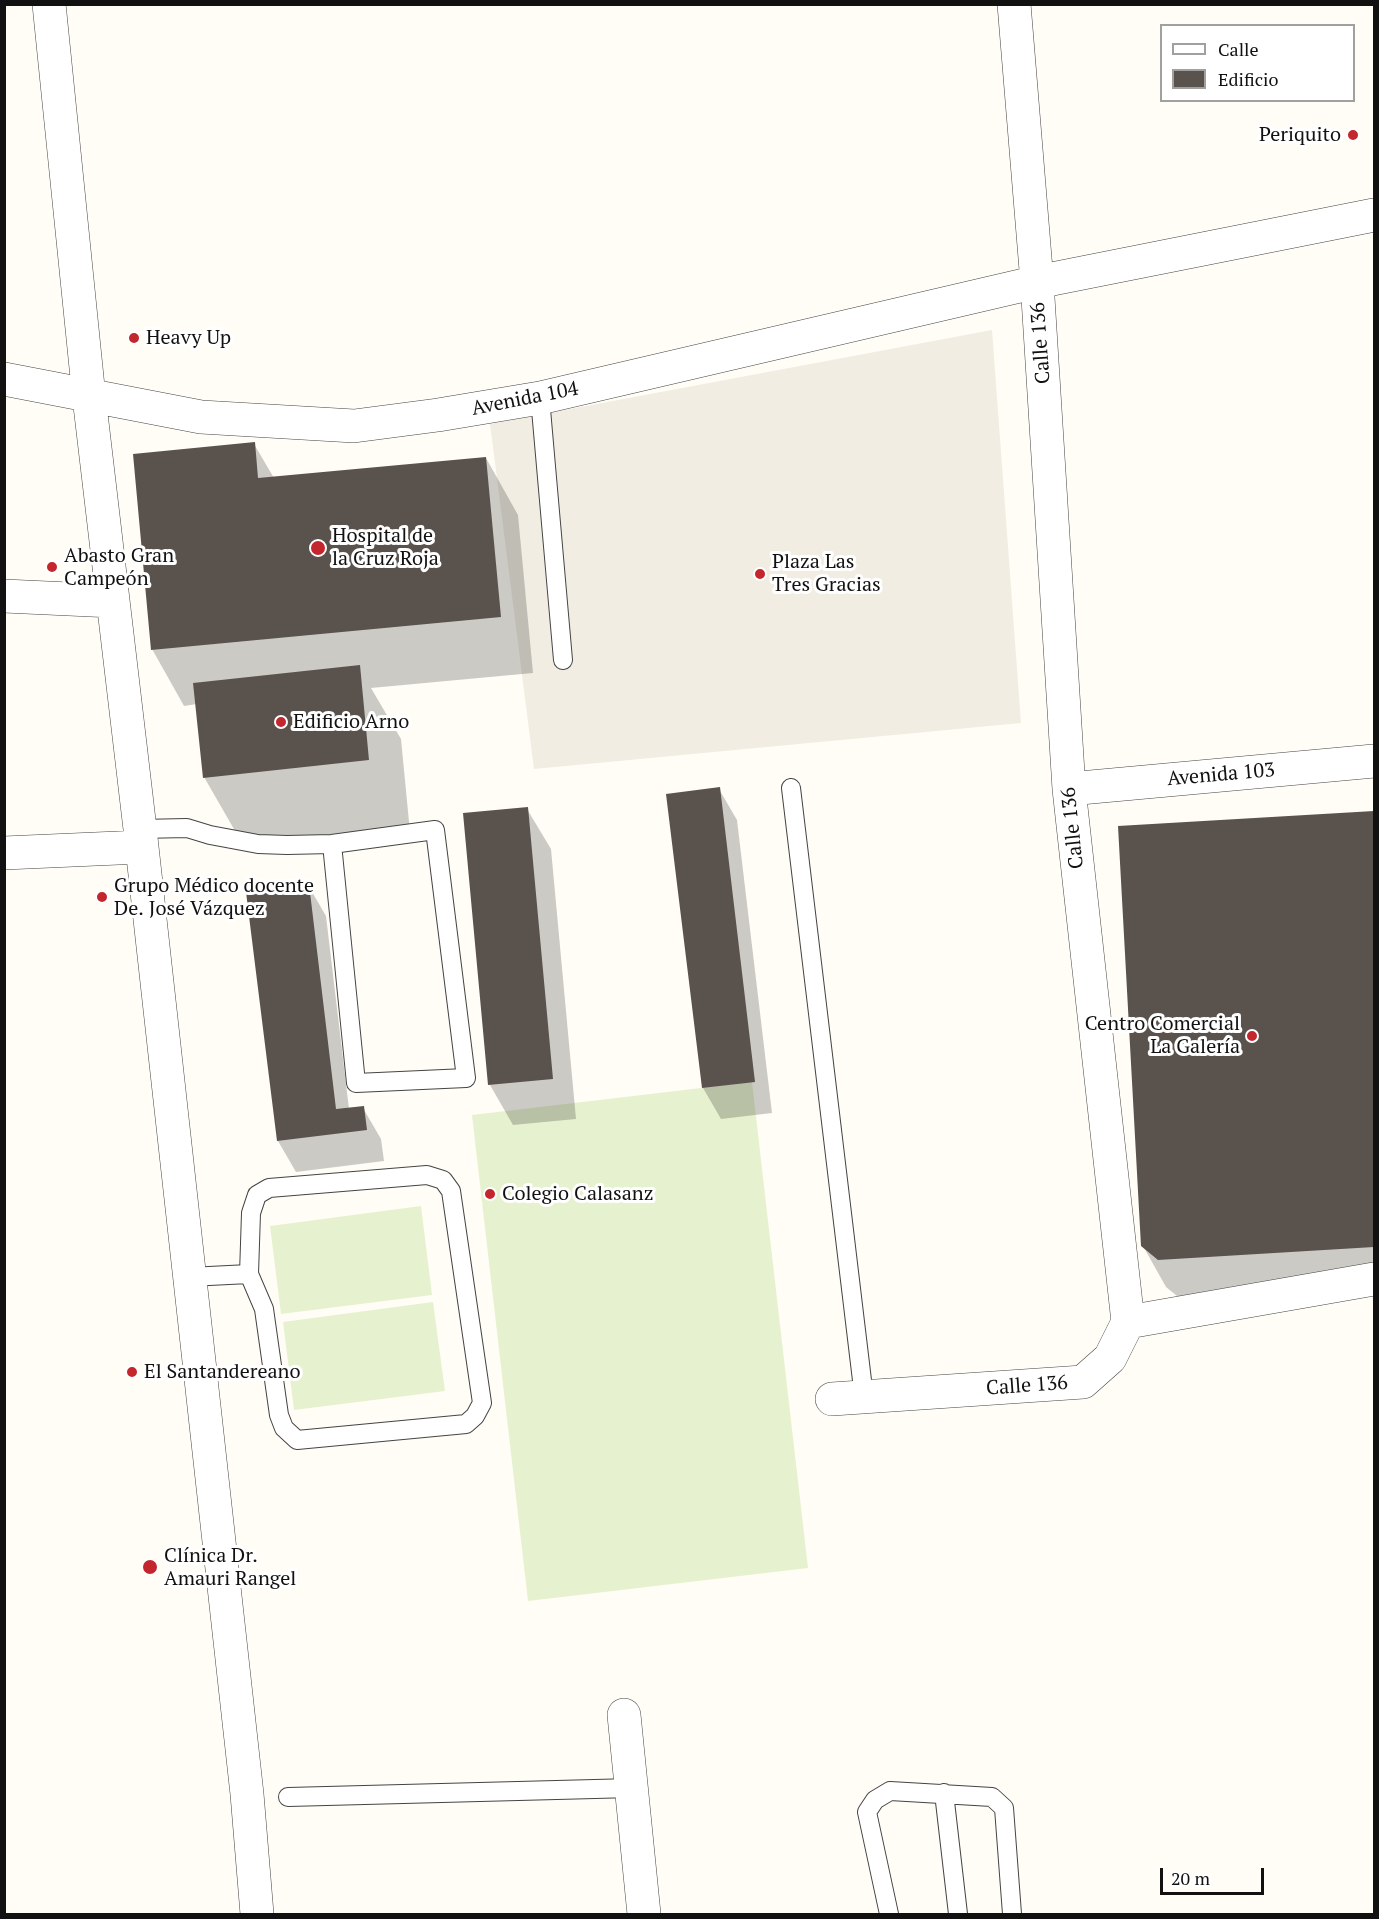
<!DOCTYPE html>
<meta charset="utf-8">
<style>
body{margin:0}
#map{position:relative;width:1379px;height:1919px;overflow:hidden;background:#fffdf5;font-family:"PT Serif",serif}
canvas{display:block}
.frame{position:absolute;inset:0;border:6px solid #111;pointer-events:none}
.legend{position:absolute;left:1160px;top:24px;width:195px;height:78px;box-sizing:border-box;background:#fff;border:2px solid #a0a0a0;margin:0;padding:8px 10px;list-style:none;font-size:18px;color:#111}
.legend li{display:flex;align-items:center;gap:12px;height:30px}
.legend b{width:30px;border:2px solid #a0a0a0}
.scale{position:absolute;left:1160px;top:1868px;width:104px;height:27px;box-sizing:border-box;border:3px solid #111;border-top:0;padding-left:8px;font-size:18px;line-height:21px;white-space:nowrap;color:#111;-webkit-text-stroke:4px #fff;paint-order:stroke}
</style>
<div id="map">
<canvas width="1379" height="1919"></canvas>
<div class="frame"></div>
<ul class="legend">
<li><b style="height:8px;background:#fff"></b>Calle</li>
<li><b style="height:16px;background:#5a524d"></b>Edificio</li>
</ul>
<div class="scale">20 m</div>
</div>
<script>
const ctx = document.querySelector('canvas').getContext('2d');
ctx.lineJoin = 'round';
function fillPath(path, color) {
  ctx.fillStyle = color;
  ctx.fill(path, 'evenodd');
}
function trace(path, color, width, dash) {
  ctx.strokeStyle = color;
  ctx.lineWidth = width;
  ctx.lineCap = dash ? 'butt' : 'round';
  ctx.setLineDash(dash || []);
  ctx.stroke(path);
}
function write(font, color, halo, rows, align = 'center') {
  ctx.font = font + ' "PT Serif",serif';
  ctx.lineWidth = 6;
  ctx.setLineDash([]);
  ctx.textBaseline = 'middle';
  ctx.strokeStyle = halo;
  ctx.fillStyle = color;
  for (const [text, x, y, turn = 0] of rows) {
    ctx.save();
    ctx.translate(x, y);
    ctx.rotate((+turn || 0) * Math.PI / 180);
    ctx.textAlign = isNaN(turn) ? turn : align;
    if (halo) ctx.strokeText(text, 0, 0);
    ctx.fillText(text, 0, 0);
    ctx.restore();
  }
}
fillPath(new Path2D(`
 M 752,1082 L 808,1568 L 528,1601 L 472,1115 Z
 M 421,1206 L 432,1295 L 281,1314 L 270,1226 Z
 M 433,1302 L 445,1391 L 294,1410 L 283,1322 Z`), '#e6f2cf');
fillPath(new Path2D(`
 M 992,330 L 1021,723 L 534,769 L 490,424 Z`), '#f1ede2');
fillPath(new Path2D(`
 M 254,444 L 274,478 L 486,458 L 518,515 L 533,673 L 371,688 L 401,739 L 410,832 L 246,850 L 204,777 L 197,704 L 184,706 L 152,649 Z
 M 719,789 L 737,820 L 772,1113 L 721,1119 L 703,1088 Z
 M 527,809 L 551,849 L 576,1119 L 513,1125 L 490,1085 Z
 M 1374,812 L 1374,1288 L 1182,1300 L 1166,1287 L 1143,1246 L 1119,828 Z
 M 308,885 L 326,916 L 349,1109 L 363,1108 L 381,1139 L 384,1161 L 296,1172 L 278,1141 L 248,893 Z`), '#0003');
fillPath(new Path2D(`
 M 255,442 L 258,478 L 486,457 L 501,617 L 151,650 L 133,454 Z
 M 360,665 L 369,760 L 203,778 L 193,683 Z
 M 720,787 L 755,1082 L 702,1088 L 666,794 Z
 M 528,807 L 553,1079 L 488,1085 L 463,813 Z
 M 1374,811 L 1374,1247 L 1158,1260 L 1141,1246 L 1118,826 Z
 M 309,884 L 336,1109 L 364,1106 L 367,1130 L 277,1141 L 246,892 Z`), '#5a524d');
const service = new Path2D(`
 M 540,398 L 563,660
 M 791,788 L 864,1397
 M 140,829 L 187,828 L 210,835 L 258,844 L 287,845 L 332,844 L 435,830 L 466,1078 L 356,1083 L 332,844
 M 427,1175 L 443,1180 L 451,1191 L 482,1403 L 475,1416 L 466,1424 L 297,1440 L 284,1428 L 279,1415 L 264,1309 L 249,1274 L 251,1213 L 257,1195 L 269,1188 Z
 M 189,1277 L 249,1274
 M 944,1793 L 958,1914
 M 288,1797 L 633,1788
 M 889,1914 L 867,1812 L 875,1800 L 890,1791 L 992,1797 L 1004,1808 L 1012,1914`);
const minor = new Path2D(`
 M 49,4 L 89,397 L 140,829 L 247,1794 L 257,1914
 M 4,379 L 201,417 L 354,426 L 438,415 L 540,398 L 1037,282 L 1374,215
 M 4,596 L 113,601
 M 1069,789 L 1374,761
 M 4,853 L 141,847
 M 1128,1322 L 1374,1279
 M 832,1399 L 1083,1382 L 1110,1358 L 1128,1322 L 1069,789 L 1037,282 L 1014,4
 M 624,1715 L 644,1914`);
trace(service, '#444', 20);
trace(minor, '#444', 34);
trace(service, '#fff', 18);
trace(minor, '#fff', 33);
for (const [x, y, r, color] of [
 [1353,135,6,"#c4262e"],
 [134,338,6,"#c4262e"],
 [318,548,8,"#c4262e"],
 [52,567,6,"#c4262e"],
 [760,574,6,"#c4262e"],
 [281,722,6,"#c4262e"],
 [102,897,6,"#c4262e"],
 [1252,1036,6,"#c4262e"],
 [490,1194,6,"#c4262e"],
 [132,1372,6,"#c4262e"],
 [150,1567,8,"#c4262e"]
]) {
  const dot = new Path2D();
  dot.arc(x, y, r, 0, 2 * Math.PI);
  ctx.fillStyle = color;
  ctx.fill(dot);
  trace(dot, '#fff', 2);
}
write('20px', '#111', '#fff', [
 ["Periquito",1341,135,"right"],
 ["Heavy Up",146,338],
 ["Hospital de",332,536],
 ["la Cruz Roja",332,559],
 ["Abasto Gran",64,556],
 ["Campeón",64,579],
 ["Plaza Las",772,562],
 ["Tres Gracias",772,585],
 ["Edificio Arno",293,722],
 ["Grupo Médico docente",114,886],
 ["De. José Vázquez",114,909],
 ["Centro Comercial",1240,1024,"right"],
 ["La Galería",1240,1047,"right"],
 ["Colegio Calasanz",502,1194],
 ["El Santandereano",144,1372],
 ["Clínica Dr.",164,1556],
 ["Amauri Rangel",164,1579]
], 'left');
write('20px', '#111', '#fff', [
 ["Calle 136",1041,343,-94],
 ["Avenida 104",525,399,-11],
 ["Avenida 103",1221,775,-5],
 ["Calle 136",1073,828,-96],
 ["Calle 136",1027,1386,-4]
]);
</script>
